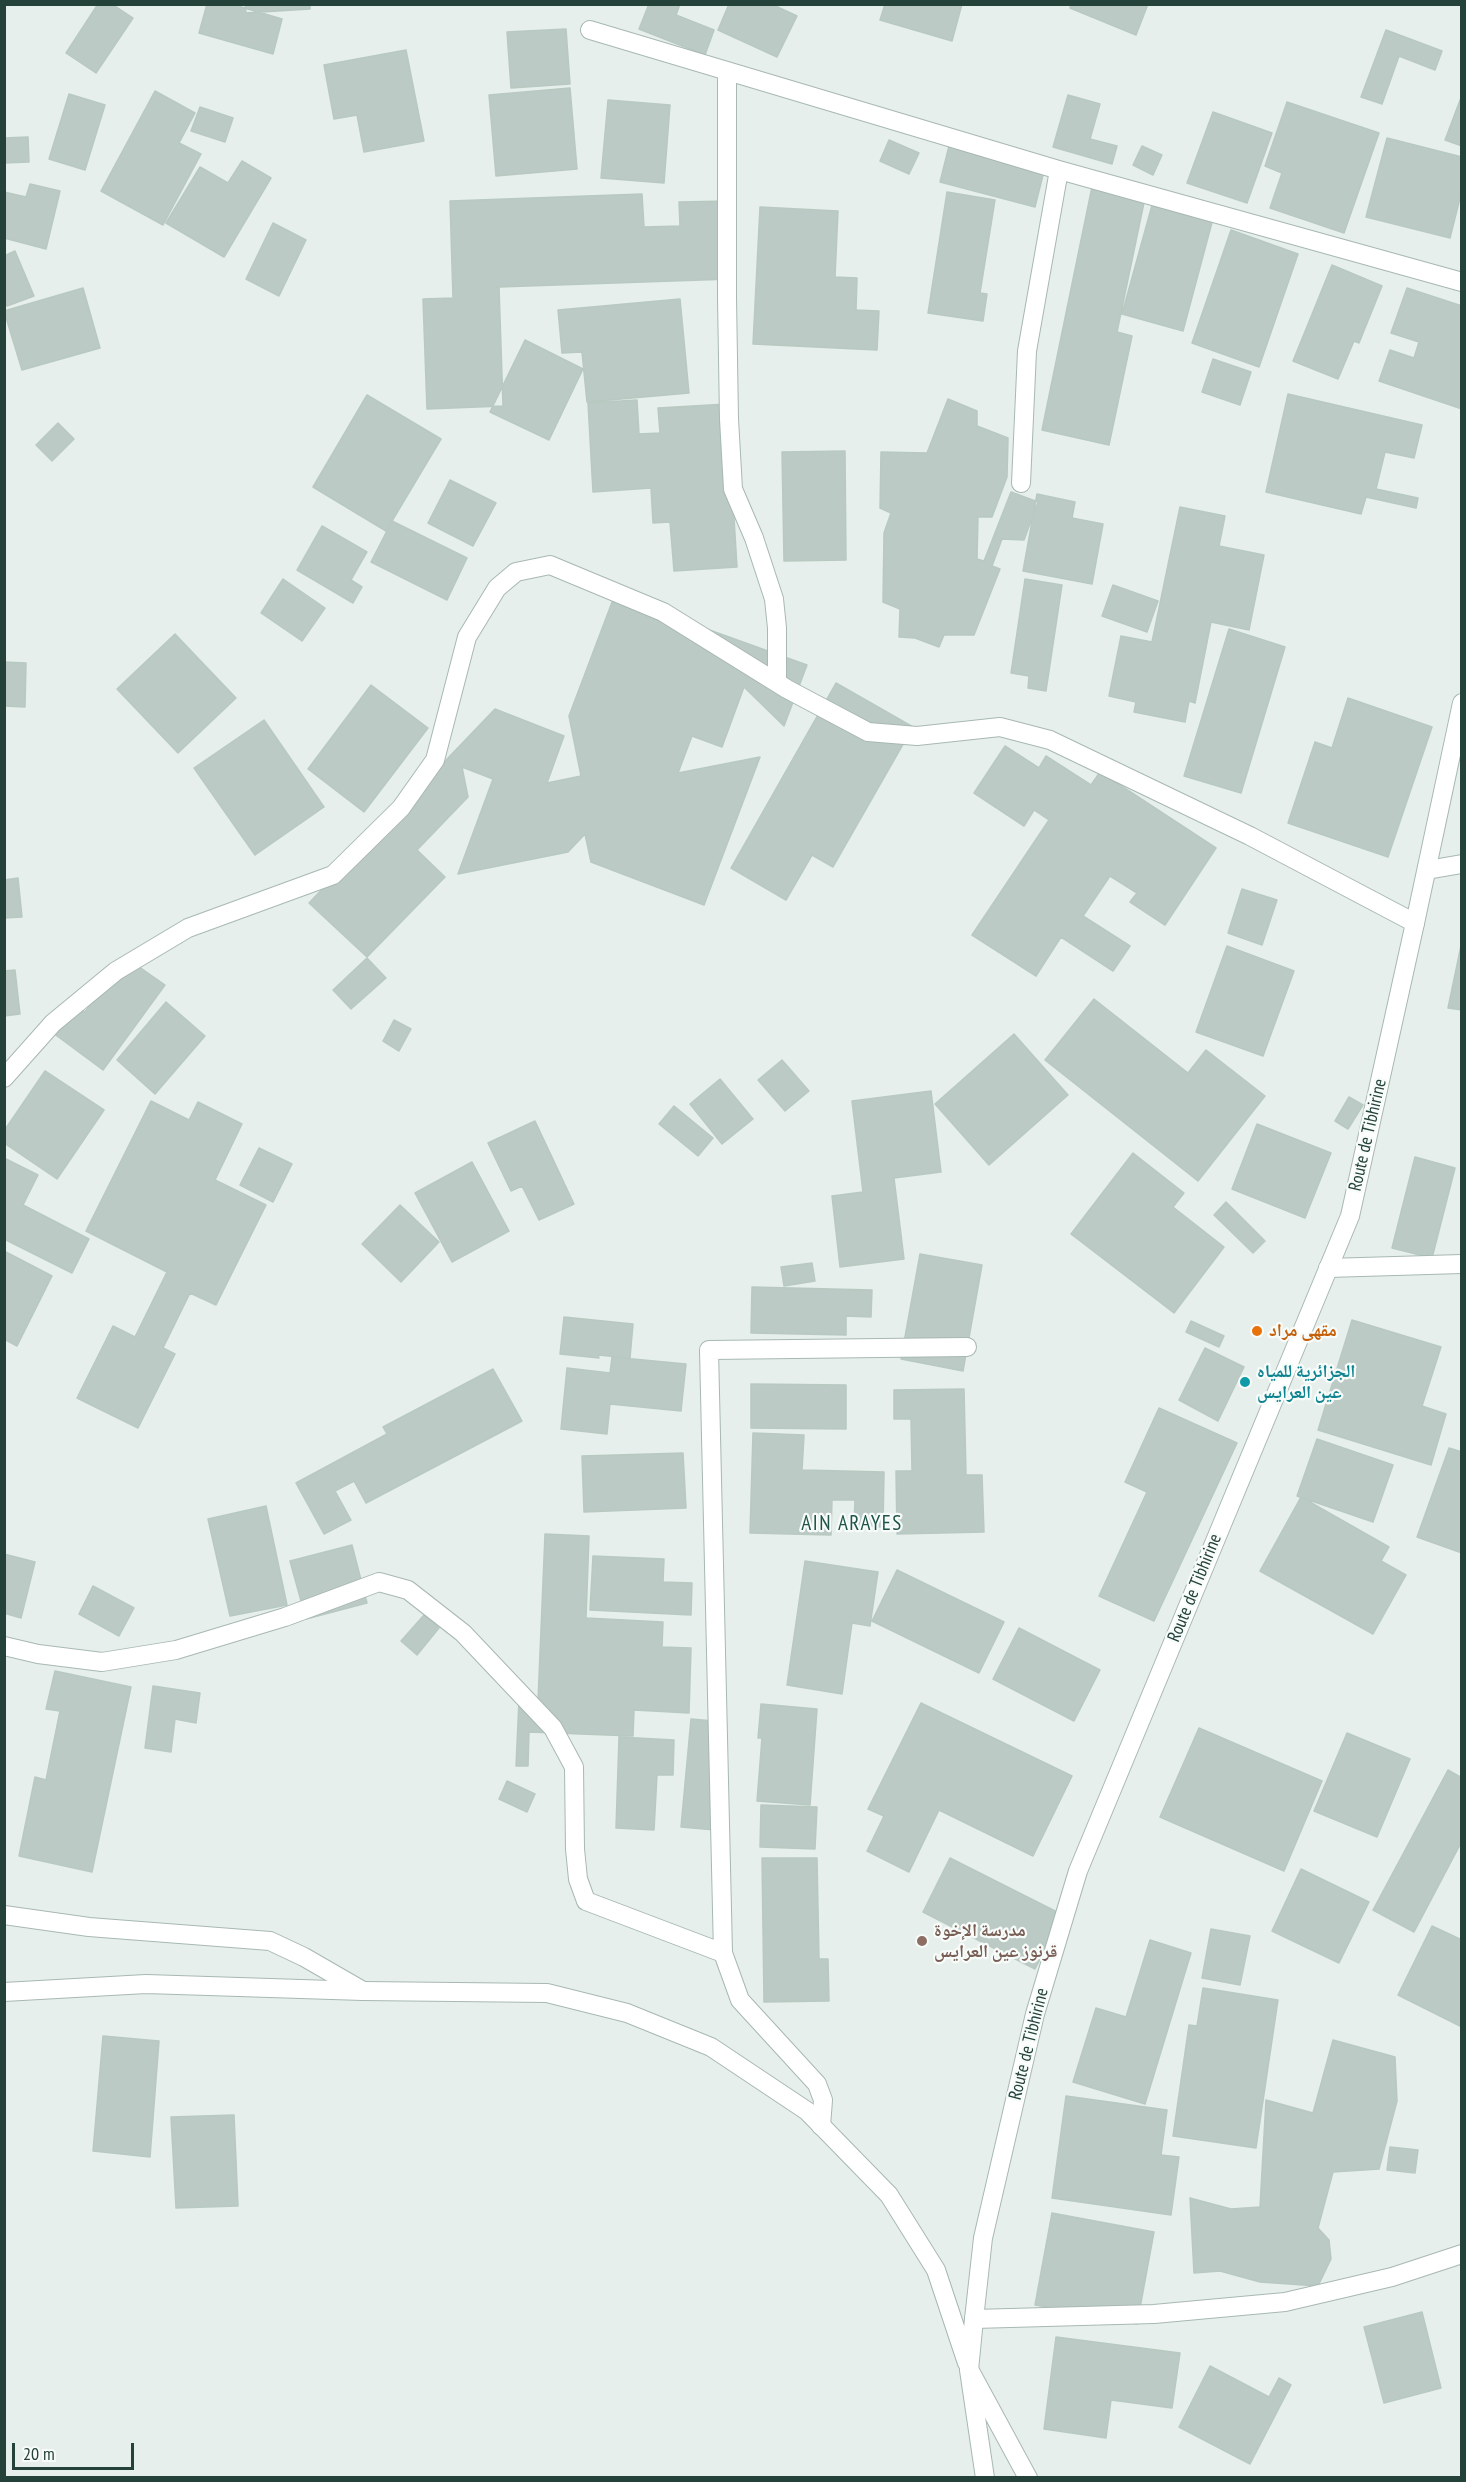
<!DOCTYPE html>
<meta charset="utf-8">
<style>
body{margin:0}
#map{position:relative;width:1466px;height:2482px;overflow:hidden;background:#e6efeb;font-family:"PT Sans Narrow",sans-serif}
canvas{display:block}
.frame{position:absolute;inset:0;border:6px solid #24423a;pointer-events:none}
.scale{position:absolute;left:12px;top:2443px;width:122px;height:27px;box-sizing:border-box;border:3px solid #24423a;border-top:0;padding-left:8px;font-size:18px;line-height:21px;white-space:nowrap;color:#24423a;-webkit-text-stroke:4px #f7fbf9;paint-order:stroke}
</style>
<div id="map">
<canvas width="1466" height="2482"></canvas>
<div class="frame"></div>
<div class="scale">20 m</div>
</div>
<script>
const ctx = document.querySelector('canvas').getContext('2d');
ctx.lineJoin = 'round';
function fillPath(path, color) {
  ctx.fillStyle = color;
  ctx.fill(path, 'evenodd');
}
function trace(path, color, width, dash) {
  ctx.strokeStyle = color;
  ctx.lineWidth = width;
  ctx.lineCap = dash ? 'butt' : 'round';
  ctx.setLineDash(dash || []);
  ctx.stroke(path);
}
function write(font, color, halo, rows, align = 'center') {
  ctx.font = font + ' "PT Sans Narrow","Noto Naskh Arabic",sans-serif';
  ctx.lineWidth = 4.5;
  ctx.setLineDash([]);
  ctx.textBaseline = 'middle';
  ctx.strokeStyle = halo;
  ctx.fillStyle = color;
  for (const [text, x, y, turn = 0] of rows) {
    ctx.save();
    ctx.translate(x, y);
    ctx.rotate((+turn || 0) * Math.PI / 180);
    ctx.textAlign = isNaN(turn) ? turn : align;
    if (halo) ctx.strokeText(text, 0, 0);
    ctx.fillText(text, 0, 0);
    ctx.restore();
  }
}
const building = new Path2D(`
 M 98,4 L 112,4 L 133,18 L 96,73 L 66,53 Z
 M 207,4 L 231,4 L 282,19 L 273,54 L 199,33 Z
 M 245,4 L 310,4 L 310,9 L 246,13 Z
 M 649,4 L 680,4 L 676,15 L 714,30 L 705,55 L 639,29 Z
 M 729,4 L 771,4 L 797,16 L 777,57 L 718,30 Z
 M 885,4 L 962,4 L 952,41 L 880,20 Z
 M 1071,4 L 1148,4 L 1136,35 L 1070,8 Z
 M 566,29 L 570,84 L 511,88 L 507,32 Z
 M 1386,30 L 1442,51 L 1435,70 L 1399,56 L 1382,104 L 1361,97 Z
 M 406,50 L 424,141 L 364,152 L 357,115 L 334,119 L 324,65 Z
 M 570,88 L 577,169 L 496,176 L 489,95 Z
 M 155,91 L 195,113 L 179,143 L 201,154 L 163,225 L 101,191 Z
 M 69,94 L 105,105 L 85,170 L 49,159 Z
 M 1068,95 L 1100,104 L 1090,139 L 1117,146 L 1112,164 L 1053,147 Z
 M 1462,95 L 1462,146 L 1445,140 Z
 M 608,100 L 670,105 L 664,183 L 601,178 Z
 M 1287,102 L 1379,133 L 1344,233 L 1270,208 L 1282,173 L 1265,166 Z
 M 200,107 L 233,118 L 225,142 L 191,131 Z
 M 1213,112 L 1272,133 L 1247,203 L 1187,183 Z
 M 28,137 L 29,162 L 4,163 L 4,138 Z
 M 951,138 L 1046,163 L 1035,207 L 940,182 Z
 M 1387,138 L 1462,157 L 1462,190 L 1450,238 L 1366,217 Z
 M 889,140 L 919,153 L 909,174 L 880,161 Z
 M 1142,146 L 1162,155 L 1153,175 L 1133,165 Z
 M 242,161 L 271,178 L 224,257 L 166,223 L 200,167 L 228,183 Z
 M 1093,182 L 1146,193 L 1117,332 L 1132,336 L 1109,445 L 1042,430 Z
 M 30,184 L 60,191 L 46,249 L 4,238 L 4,192 L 26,197 Z
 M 947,192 L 995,200 L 980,293 L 987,294 L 983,321 L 928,313 Z
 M 642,194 L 644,227 L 680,226 L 679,202 L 728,201 L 731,279 L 499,287 L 503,406 L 427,409 L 423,299 L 453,298 L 450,201 Z
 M 1154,198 L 1214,215 L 1183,331 L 1122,314 Z
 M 760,207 L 838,211 L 835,277 L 857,278 L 856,310 L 879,311 L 877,350 L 753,344 Z
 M 273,223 L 306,240 L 279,296 L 246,279 Z
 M 1231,230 L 1298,254 L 1259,367 L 1192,343 Z
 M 15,251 L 34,296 L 7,306 L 4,301 L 4,256 Z
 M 1332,265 L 1382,286 L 1359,343 L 1354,341 L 1338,379 L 1293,361 Z
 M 83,288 L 100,348 L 22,370 L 4,311 Z
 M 1407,288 L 1462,306 L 1462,409 L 1379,381 L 1390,350 L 1414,358 L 1419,342 L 1391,333 Z
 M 680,299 L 689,393 L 587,402 L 582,352 L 562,353 L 558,310 Z
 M 525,340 L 583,369 L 549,440 L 490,412 Z
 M 1213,359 L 1251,372 L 1240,405 L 1202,392 Z
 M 1288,394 L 1422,425 L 1414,458 L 1385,452 L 1376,489 L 1418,498 L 1416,508 L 1366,497 L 1361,514 L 1266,492 Z
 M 367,395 L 441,439 L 386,531 L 313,487 Z
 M 948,399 L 977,411 L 977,426 L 1008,438 L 1007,477 L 992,517 L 978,517 L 977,559 L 984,561 L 1011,492 L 1038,502 L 1024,540 L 1002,539 L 992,566 L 1000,569 L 974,635 L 944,635 L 939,647 L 915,638 L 899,637 L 900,609 L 883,602 L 884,533 L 891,513 L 880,508 L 881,452 L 927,453 Z
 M 637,400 L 639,434 L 660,433 L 658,408 L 727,404 L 737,567 L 674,571 L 670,522 L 653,523 L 651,488 L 593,492 L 588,403 Z
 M 58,423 L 74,439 L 52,461 L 36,445 Z
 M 845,451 L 846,560 L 784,561 L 782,452 Z
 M 450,480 L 496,503 L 473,546 L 428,523 Z
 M 1037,494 L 1075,502 L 1072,518 L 1103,524 L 1092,584 L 1023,571 Z
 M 1180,507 L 1225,516 L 1219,546 L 1264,555 L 1249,630 L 1211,622 L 1195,703 L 1189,701 L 1185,722 L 1134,712 L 1136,702 L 1109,696 L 1121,636 L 1152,642 Z
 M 392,521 L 467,558 L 447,600 L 371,562 Z
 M 322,526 L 367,552 L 351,580 L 362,587 L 353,603 L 297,570 Z
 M 283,579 L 325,608 L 302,641 L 261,613 Z
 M 1025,579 L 1062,585 L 1046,691 L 1028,688 L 1029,676 L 1011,673 Z
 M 1113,585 L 1158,601 L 1147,632 L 1102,616 Z
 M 617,589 L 676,618 L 807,665 L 784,726 L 744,687 L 722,747 L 692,736 L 678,773 L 760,757 L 704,905 L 591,862 L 585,834 L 568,852 L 458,874 L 493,779 L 462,767 L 468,797 L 417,850 L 445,877 L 367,957 L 309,903 L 495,709 L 564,736 L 547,783 L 581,776 L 569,716 Z
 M 1229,629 L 1285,647 L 1241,793 L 1184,776 Z
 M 175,634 L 236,698 L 178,753 L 117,689 Z
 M 4,662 L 26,663 L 25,707 L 4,706 Z
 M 836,683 L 913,727 L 833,867 L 812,855 L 786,900 L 731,868 Z
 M 371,685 L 428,728 L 364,812 L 308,769 Z
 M 1348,698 L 1432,727 L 1388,857 L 1288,823 L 1315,742 L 1332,748 Z
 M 264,720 L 324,807 L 255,855 L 194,768 Z
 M 1005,746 L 1039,768 L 1046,756 L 1091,785 L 1100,772 L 1216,848 L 1165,925 L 1130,902 L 1137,893 L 1110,876 L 1083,916 L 1130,946 L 1113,971 L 1061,937 L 1036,976 L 972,935 L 1049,820 L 1034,810 L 1024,826 L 974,793 Z
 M 18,878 L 22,917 L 4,918 L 4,880 Z
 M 1242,889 L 1277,900 L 1262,945 L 1228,933 Z
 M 1462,941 L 1462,1010 L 1448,1008 Z
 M 1227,946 L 1294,971 L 1263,1056 L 1196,1032 Z
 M 125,957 L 165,985 L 103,1070 L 49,1030 L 70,1001 L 85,1012 Z
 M 367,958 L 386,978 L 351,1009 L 333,990 Z
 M 15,970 L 20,1014 L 4,1016 L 4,971 Z
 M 1094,999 L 1188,1073 L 1206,1050 L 1265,1096 L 1198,1181 L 1045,1060 Z
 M 166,1002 L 205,1036 L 155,1094 L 117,1060 Z
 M 394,1020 L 411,1029 L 399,1051 L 383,1041 Z
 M 1014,1034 L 1068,1095 L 989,1165 L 935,1104 Z
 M 782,1060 L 809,1091 L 785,1111 L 758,1080 Z
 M 45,1071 L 104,1110 L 57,1179 L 4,1143 L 4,1131 Z
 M 720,1079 L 753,1119 L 722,1144 L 690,1104 Z
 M 931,1091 L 941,1172 L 894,1178 L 904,1259 L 840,1267 L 832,1196 L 863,1192 L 852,1101 Z
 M 1349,1097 L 1363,1105 L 1348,1129 L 1335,1121 Z
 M 151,1101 L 189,1120 L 198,1102 L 242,1124 L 215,1180 L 266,1205 L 216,1305 L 190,1293 L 163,1348 L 175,1354 L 138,1428 L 77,1398 L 113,1326 L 135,1337 L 167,1272 L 86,1231 Z
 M 674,1106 L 713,1138 L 698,1156 L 659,1124 Z
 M 535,1121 L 574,1204 L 539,1220 L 522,1186 L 511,1191 L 488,1143 Z
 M 1257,1124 L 1331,1153 L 1305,1218 L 1232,1189 Z
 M 259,1148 L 292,1164 L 273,1202 L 240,1185 Z
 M 1133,1153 L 1184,1193 L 1173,1207 L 1224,1247 L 1174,1313 L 1071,1234 Z
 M 1415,1157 L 1455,1168 L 1432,1258 L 1392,1248 Z
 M 4,1158 L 38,1175 L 23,1205 L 89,1239 L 72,1273 L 4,1239 Z
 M 472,1162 L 509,1231 L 452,1262 L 415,1193 Z
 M 1226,1202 L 1265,1241 L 1253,1253 L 1214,1215 Z
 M 400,1205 L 439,1242 L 401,1282 L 362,1244 Z
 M 4,1251 L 52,1276 L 17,1346 L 4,1339 Z
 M 920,1254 L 982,1265 L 963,1371 L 901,1359 Z
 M 812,1263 L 815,1281 L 784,1286 L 781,1267 Z
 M 752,1287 L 872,1290 L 871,1317 L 846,1316 L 846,1335 L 751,1333 Z
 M 564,1317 L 633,1324 L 630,1358 L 598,1355 L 599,1358 L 560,1354 Z
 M 1352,1320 L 1441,1347 L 1422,1406 L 1446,1414 L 1431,1465 L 1318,1430 Z
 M 1191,1321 L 1224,1336 L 1219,1347 L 1186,1332 Z
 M 1205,1348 L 1244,1367 L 1218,1421 L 1179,1400 Z
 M 612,1357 L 686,1364 L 681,1411 L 610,1404 L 607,1434 L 561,1429 L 567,1368 L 610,1373 Z
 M 493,1369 L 522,1421 L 366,1503 L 354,1481 L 335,1491 L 351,1520 L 324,1534 L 296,1483 L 387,1434 L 383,1427 Z
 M 751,1384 L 846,1385 L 846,1429 L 751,1428 Z
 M 964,1389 L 966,1475 L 982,1475 L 984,1532 L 897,1534 L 896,1471 L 912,1471 L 911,1419 L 894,1419 L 894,1390 Z
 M 1159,1408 L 1237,1443 L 1154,1621 L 1099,1596 L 1147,1492 L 1125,1482 Z
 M 753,1433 L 804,1435 L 802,1470 L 884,1472 L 883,1527 L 854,1526 L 855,1500 L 832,1500 L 831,1535 L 750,1533 Z
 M 1317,1439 L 1393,1465 L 1373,1522 L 1297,1496 Z
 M 1449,1448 L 1462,1452 L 1462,1553 L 1417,1537 Z
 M 683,1453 L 686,1508 L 584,1512 L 582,1456 Z
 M 1301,1497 L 1389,1547 L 1381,1561 L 1406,1575 L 1373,1634 L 1260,1571 Z
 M 266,1506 L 287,1605 L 230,1616 L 208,1519 Z
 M 545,1534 L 589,1536 L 586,1618 L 663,1622 L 662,1647 L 691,1648 L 689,1713 L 634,1710 L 633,1736 L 529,1732 L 528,1766 L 516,1766 L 519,1700 L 538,1701 Z
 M 352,1545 L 367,1603 L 306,1619 L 290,1561 Z
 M 4,1554 L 35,1562 L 21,1618 L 4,1613 Z
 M 593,1556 L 664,1559 L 663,1582 L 692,1583 L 691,1615 L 590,1610 Z
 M 805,1561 L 878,1572 L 870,1626 L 852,1623 L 842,1694 L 787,1685 Z
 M 897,1570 L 1004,1622 L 979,1673 L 872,1621 Z
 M 93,1586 L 134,1608 L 119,1636 L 79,1614 Z
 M 424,1615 L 439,1628 L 417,1655 L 401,1641 Z
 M 1019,1628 L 1100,1670 L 1074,1721 L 993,1679 Z
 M 55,1671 L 131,1687 L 92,1872 L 19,1856 L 35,1777 L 46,1780 L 60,1711 L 46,1709 Z
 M 153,1686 L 200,1693 L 196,1723 L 175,1719 L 171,1752 L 145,1748 Z
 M 921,1703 L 1072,1776 L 1033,1856 L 939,1810 L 909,1872 L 867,1851 L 884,1816 L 868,1809 Z
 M 761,1704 L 817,1709 L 810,1805 L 757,1801 L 762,1738 L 758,1738 Z
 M 691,1719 L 725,1722 L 715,1830 L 681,1827 Z
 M 1199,1728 L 1322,1781 L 1284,1871 L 1160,1817 Z
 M 1347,1733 L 1410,1759 L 1377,1837 L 1314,1811 Z
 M 619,1737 L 674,1740 L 673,1775 L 657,1775 L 654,1830 L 616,1828 Z
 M 1448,1770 L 1462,1778 L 1462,1841 L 1414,1932 L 1373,1910 Z
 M 507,1781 L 535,1794 L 527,1812 L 499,1799 Z
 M 761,1805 L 817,1807 L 815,1849 L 760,1847 Z
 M 762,1858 L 817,1858 L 819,1959 L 828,1959 L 829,2001 L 764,2002 Z
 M 950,1858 L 1063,1915 L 1035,1969 L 923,1912 Z
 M 1301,1869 L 1369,1902 L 1339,1963 L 1272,1931 Z
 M 1432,1926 L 1462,1940 L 1462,2027 L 1398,1995 Z
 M 1211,1929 L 1250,1936 L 1240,1985 L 1202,1978 Z
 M 1150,1940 L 1191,1953 L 1145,2104 L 1073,2082 L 1096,2008 L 1126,2017 Z
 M 1203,1988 L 1278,2000 L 1256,2148 L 1173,2136 L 1189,2025 L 1197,2026 Z
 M 103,2036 L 159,2041 L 150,2157 L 93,2151 Z
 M 1333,2040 L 1395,2057 L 1397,2101 L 1379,2169 L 1333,2172 L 1318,2228 L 1329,2240 L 1331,2259 L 1318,2286 L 1260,2282 L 1220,2271 L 1194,2273 L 1190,2198 L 1231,2209 L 1260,2207 L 1266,2100 L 1313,2113 Z
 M 1066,2096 L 1167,2110 L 1161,2155 L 1179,2157 L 1171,2215 L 1052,2198 Z
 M 234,2115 L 238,2206 L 176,2208 L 171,2117 Z
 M 1390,2147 L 1418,2150 L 1415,2173 L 1387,2170 Z
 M 1052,2213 L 1154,2232 L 1137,2324 L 1035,2305 Z
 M 1422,2312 L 1441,2388 L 1384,2403 L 1364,2327 Z
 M 1056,2337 L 1180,2353 L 1172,2408 L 1111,2400 L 1106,2438 L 1044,2429 Z
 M 1210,2366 L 1269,2397 L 1279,2378 L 1291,2385 L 1250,2464 L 1179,2427 Z`);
fillPath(building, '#bbcac4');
trace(building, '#b8c9c2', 1.5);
const minor = new Path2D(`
 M 590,30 L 1059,170 L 1462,282
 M 727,71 L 727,298 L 729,419 L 733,489 L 754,538 L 774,599 L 777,628 L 777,682
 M 1021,483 L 1027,351 L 1059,170
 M 1427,870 L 1462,864
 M 4,1078 L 53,1023 L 116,971 L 188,928 L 333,875 L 401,808 L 435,760 L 467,637 L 497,588 L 516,572 L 550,565 L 663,612 L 787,689 L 868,732 L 917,736 L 1000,727 L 1050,740 L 1250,836 L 1415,923
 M 1328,1268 L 1462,1264
 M 4,1646 L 38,1654 L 102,1662 L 176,1650 L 285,1617 L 379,1582 L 408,1590 L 463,1633 L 553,1728 L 574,1767 L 575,1849 L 578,1879 L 586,1901 L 723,1953
 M 4,1915 L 89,1927 L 270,1941 L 304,1957 L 363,1991
 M 821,2126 L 823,2100 L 817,2084 L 740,2000 L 723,1953 L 709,1350 L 967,1347
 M 974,2319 L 1154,2314 L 1285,2302 L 1392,2277 L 1462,2254
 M 970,2371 L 1028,2478`);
const tertiary = new Path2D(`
 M 4,1992 L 146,1984 L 363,1991 L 547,1993 L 627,2013 L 711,2047 L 807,2111 L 889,2195 L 936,2270 L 967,2363
 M 985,2478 L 969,2370 L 974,2319 L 983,2238 L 1035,2014 L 1078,1871 L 1350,1216 L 1415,923 L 1462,703`);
trace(minor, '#a8b8b2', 20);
trace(tertiary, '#a8b8b2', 20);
trace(minor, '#fff', 18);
trace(tertiary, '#fff', 18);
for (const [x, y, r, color] of [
 [1257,1331,6,"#e8710a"],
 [1245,1382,6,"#0f9aa8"],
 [922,1941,6,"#8d6e63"]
]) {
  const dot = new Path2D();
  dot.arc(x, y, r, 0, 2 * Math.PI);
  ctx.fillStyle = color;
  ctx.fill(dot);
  trace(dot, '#f7fbf9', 2);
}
write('18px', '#24423a', '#f7fbf9', [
 ["Route de Tibhirine",1368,1135,-77],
 ["Route de Tibhirine",1195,1588,-68],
 ["Route de Tibhirine",1029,2044,-76]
]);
write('bold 18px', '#c56008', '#f7fbf9', [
 ["مقهى مراد",1269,1331]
], 'left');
write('bold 18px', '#0d838f', '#f7fbf9', [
 ["الجزائرية للمياه",1257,1372],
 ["عين العرايس",1257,1393]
], 'left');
write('bold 18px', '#785e54', '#f7fbf9', [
 ["مدرسة الإخوة",934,1931],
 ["قرنوز عين العرايس",934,1952]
], 'left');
ctx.letterSpacing = '1.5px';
write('21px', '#1f5548', '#f7fbf9', [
 ["AIN ARAYES",852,1524]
]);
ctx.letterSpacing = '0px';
</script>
